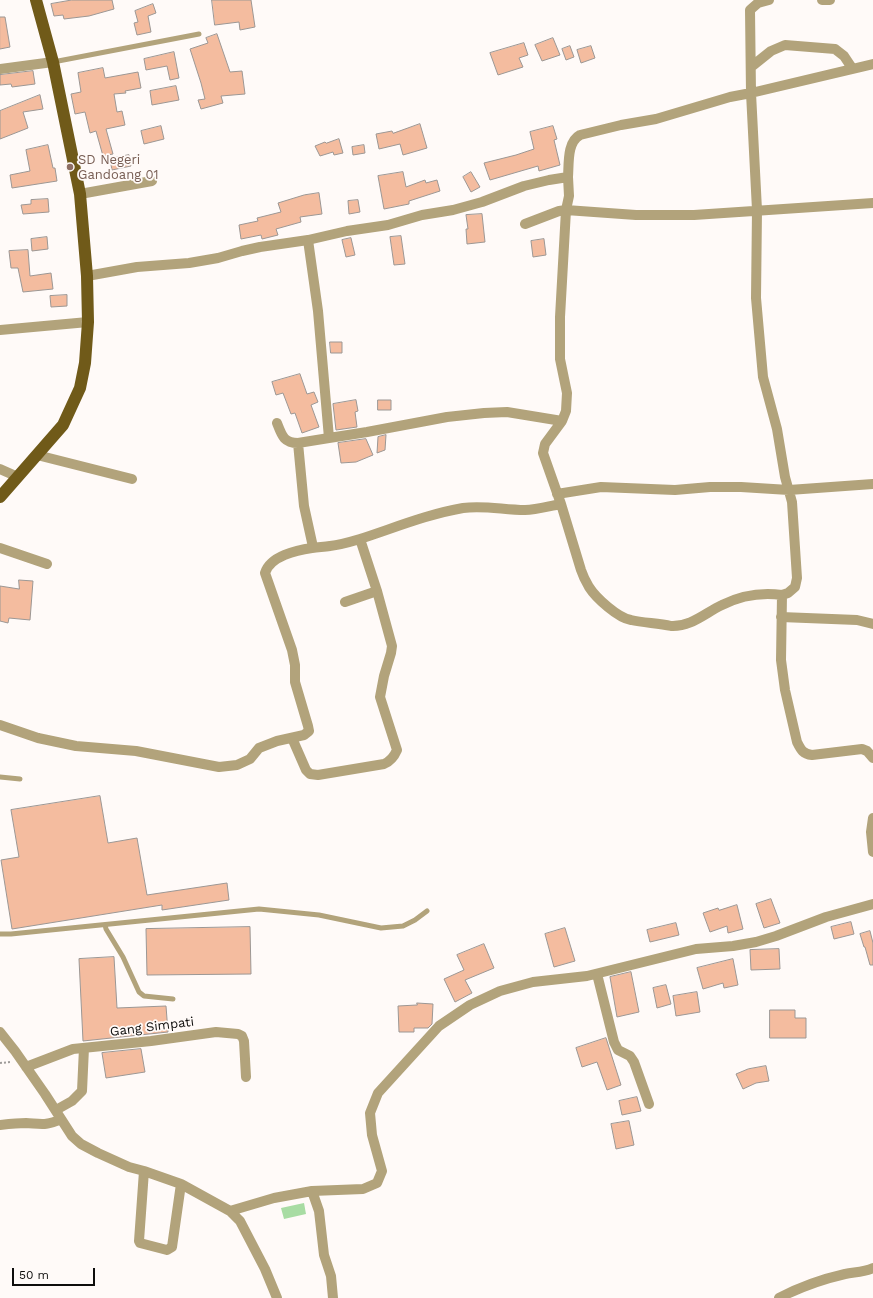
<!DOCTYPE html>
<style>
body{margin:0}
#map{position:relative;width:873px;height:1298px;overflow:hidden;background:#fffaf8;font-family:"Work Sans",sans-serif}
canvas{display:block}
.scale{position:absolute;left:12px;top:1268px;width:83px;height:18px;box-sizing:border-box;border:2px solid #0e0d0c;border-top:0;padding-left:5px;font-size:12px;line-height:14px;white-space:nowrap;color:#0e0d0c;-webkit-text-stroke:3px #fffaf8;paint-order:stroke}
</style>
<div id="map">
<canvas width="873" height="1298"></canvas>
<div class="scale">50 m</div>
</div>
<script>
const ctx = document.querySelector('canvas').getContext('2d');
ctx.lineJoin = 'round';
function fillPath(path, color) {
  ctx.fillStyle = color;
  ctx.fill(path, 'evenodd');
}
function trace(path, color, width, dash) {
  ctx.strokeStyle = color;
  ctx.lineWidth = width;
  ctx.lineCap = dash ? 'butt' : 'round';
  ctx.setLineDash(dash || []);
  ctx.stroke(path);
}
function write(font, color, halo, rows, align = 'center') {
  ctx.font = font + ' "Work Sans",sans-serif';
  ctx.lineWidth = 3.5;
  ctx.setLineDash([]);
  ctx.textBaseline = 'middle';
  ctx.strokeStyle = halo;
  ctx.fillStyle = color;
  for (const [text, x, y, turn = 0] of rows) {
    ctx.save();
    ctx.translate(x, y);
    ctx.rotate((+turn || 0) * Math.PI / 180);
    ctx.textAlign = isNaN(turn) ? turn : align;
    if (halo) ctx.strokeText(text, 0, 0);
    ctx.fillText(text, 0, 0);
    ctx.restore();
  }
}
fillPath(new Path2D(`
 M 304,1203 L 306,1214 L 284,1219 L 281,1208 Z`), '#a8dca3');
const building = new Path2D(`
 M 72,0 L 112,0 L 114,9 L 89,16 L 64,19 L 63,15 L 54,16 L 51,4 Z
 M 212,0 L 251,0 L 255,27 L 240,30 L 239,22 L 215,25 Z
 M 153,4 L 156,13 L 148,16 L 151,32 L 137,35 L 134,23 L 138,22 L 135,11 Z
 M 0,17 L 5,17 L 10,47 L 0,49 Z
 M 217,34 L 230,72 L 242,71 L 245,94 L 221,96 L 223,103 L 201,109 L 198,100 L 205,99 L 201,83 L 190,49 L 208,43 L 206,38 Z
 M 553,38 L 560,55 L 542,61 L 535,45 Z
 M 524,43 L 528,55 L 519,58 L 523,67 L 498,75 L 490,53 Z
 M 570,46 L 574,57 L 566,60 L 562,49 Z
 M 591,46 L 595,58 L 581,63 L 577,50 Z
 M 174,52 L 179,78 L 170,80 L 167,66 L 146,70 L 144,59 Z
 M 103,68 L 105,78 L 138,72 L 141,88 L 125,91 L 126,93 L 114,94 L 117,112 L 122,111 L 125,125 L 106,129 L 113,154 L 103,156 L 96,131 L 90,133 L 85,112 L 75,114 L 71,94 L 81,92 L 78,73 Z
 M 33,71 L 35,84 L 12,87 L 11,84 L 0,85 L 0,75 Z
 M 176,86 L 179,100 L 152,105 L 150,91 Z
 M 40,95 L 43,109 L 23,112 L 28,128 L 0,139 L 0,111 Z
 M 420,124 L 427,148 L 403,155 L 400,144 L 379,149 L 376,134 L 392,131 L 393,133 Z
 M 161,126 L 164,139 L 144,144 L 141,131 Z
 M 553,126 L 557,139 L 554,140 L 560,165 L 539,171 L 538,166 L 490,180 L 484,163 L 516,155 L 534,149 L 530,132 Z
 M 339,139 L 343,153 L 334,155 L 333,152 L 320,156 L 315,146 L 325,142 L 326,143 Z
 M 48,145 L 53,168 L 55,168 L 57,181 L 12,188 L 10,175 L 30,171 L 26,150 Z
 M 364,145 L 365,153 L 353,155 L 352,147 Z
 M 129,155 L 131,166 L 112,170 L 110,159 Z
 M 403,172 L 406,187 L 425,180 L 426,183 L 437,180 L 440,191 L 409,201 L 409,204 L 384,209 L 378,176 Z
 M 471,172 L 480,187 L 471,192 L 463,177 Z
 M 319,193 L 322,214 L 300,217 L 301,222 L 276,229 L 278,235 L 262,239 L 261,235 L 241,239 L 239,225 L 258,221 L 257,218 L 281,212 L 278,203 L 304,195 Z
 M 48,199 L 49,212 L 23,214 L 21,205 L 31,204 L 31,200 Z
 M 358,200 L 360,212 L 349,214 L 348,201 Z
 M 482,214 L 485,242 L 467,244 L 466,229 L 468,229 L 466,215 Z
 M 401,236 L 405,264 L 394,265 L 390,237 Z
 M 47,237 L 48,249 L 32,251 L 31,239 Z
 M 351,238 L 355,255 L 346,257 L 342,240 Z
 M 544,239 L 546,255 L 533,257 L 531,241 Z
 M 28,250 L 30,276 L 51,273 L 53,289 L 23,292 L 18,268 L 11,268 L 9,251 Z
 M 67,295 L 67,306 L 51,307 L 50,296 Z
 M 330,342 L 342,342 L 342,353 L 331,353 Z
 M 300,374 L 307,394 L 314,392 L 318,402 L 311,405 L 319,427 L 302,433 L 295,413 L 291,414 L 283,393 L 276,395 L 272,382 Z
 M 356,400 L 358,411 L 355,412 L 357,427 L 336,430 L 333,404 Z
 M 378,400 L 391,400 L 391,410 L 378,410 Z
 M 386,435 L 385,450 L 377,453 L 378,437 Z
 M 366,439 L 373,455 L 356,462 L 341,463 L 338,443 Z
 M 19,580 L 33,581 L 30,620 L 9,618 L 8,623 L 0,621 L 0,586 L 19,589 Z
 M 100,796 L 108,843 L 137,838 L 147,895 L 227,883 L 229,900 L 162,910 L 162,905 L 12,929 L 1,860 L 19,857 L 11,810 Z
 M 771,899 L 780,923 L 764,928 L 756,904 Z
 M 737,905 L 743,929 L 728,933 L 727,926 L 710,932 L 703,913 L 718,908 L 719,910 Z
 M 851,922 L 854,934 L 834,939 L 831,927 Z
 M 676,923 L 679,935 L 650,942 L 647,930 Z
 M 250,927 L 251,974 L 147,975 L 146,929 Z
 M 565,928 L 575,961 L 554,967 L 545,934 Z
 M 870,931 L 873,943 L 873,965 L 870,965 L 865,947 L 864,947 L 860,934 Z
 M 484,944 L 494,968 L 465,980 L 472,993 L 455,1002 L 444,979 L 464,970 L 457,955 Z
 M 779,949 L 780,969 L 751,970 L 750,950 Z
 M 114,957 L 117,1008 L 166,1006 L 168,1032 L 83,1041 L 79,959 Z
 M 733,959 L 738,985 L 724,988 L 723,983 L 703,989 L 697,968 Z
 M 631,972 L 639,1012 L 617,1017 L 610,977 Z
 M 666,985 L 671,1004 L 657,1008 L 653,988 Z
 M 697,992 L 700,1012 L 676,1016 L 673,996 Z
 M 417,1003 L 433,1004 L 432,1024 L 428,1028 L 414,1028 L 414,1032 L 399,1032 L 398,1006 L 417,1005 Z
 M 770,1010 L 795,1010 L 795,1018 L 806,1018 L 806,1038 L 770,1038 Z
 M 606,1038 L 621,1085 L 607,1090 L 597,1062 L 582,1067 L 576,1048 Z
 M 141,1049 L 145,1072 L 106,1078 L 102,1053 Z
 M 766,1066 L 769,1081 L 756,1083 L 743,1089 L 736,1074 L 748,1069 Z
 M 637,1097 L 641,1111 L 622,1115 L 619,1101 Z
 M 629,1121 L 634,1145 L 616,1149 L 611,1124 Z`);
fillPath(building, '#f4bc9f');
trace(building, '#9c9794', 1);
trace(new Path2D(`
 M 0,1063 L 11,1062`), '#9f9c9a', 2, [2, 2]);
trace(new Path2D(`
 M 53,62 L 199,34
 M 0,777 L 20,779
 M 105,925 L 106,929 L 123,957 L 139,992 L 144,996 L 173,999
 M 0,934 L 11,934 L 259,909 L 319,915 L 381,928 L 403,926 L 415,920 L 427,911`), '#b2a37b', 5);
trace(new Path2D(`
 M 769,0 L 758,3 L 750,10 L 751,93 L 757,210 L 756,298 L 763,377 L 777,429 L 785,477 L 792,502 L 797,578 L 795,587 L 788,593 L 782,595 L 781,660 L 785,690 L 797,742 C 801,750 803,754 812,755 L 862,749 L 867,751 L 873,758
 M 822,0 L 830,0
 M 751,67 L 771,51 L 785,45 L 835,49 L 844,56 L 852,68
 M 0,69 L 53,62
 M 568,177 C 569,163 567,142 580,135 L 621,125 L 656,119 L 730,97 L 751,93 L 873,64
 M 80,194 L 152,181
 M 525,224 L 559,211 L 566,210 L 636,215 L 694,215 L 873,203
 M 308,240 L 318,311 L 329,438 L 367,432 L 447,417 L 484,413 L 507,412 L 562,421
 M 87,276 L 137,267 L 189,263 L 218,258 L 242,251 L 260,247 L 308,240 L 347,231 L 388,225 L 422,215 L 453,210 L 482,202 L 524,186 L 549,180 L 568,177 L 569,196 L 566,210 L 560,317 L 560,359 L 567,393 L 566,411 L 562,421 L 545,444 L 543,453 L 561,504 L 581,570 C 583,576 586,582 589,587 C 596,598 618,618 631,620 C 644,623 658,623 671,626 C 691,627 705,613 722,605 C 742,595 760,592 782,595
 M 0,330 L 88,322
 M 277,423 C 282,436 284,443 298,443
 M 37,455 L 132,479
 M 0,469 L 18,477
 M 557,494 L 601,487 L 675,490 L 710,487 L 741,487 L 789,490 L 873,484
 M 313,547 L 304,506 L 298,443 L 329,438
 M 0,548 L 47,564
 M 345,602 L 377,591
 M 781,617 L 857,620 L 873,624
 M 0,725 L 38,738 L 76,746 L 136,751 L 219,767 L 237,765 L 250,759 L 259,748 L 277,741 L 304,735 L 309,731 L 308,726 L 295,682 L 295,665 L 292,650 L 265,573 C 270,556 297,550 312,548 C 318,547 324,547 330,546 C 340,545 350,542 360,539
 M 292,738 L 306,770 L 310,774 L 318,775 L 384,764 C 391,761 394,757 397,750 L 380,697 L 384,676 L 391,653 L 392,646 L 377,591 L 360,539 C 394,528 428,514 463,508 C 484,505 504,510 525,510 C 537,510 549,506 561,504
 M 873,818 L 871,832 L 873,852
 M 597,974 L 614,1042 L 618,1050 L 630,1056 L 634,1062 L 649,1104
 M 0,1032 L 15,1051 L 45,1094 L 72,1136 L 81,1144 L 98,1153 L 129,1167 L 144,1171 L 181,1184 L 230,1211 L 240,1221 L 265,1269 L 277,1298
 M 26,1067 L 73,1049 L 151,1041 L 216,1032 L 238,1034 L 242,1036 L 244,1041 L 246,1077
 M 56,1110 L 72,1101 L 82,1091 L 84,1048
 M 0,1125 C 9,1124 18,1123 26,1123 C 42,1124 46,1126 61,1119
 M 144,1171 L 139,1241 L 140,1243 L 167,1250 L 172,1247 L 181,1184
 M 312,1191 L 319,1211 L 324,1255 L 331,1276 L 333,1298
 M 230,1211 L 274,1198 L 312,1191 L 363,1189 L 377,1183 L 382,1171 L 372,1135 L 370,1113 L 378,1093 L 439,1026 L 470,1005 L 500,991 L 533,982 L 587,976 L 696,949 L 733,946 L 756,942 L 776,936 L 826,917 L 873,904
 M 779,1298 C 800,1287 823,1279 845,1274 C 855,1272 864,1272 873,1268`), '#b2a37b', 10);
trace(new Path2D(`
 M 0,497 L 63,425 L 80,388 L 85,363 L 88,322 L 87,276 L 80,194 L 53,62 L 36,0`), '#705a19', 12);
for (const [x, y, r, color] of [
 [70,167,4,"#8d6e63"]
]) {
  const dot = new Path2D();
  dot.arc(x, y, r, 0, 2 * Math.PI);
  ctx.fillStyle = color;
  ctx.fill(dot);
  trace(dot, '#fffaf8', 1.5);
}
write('13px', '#785e54', '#fffaf8', [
 ["SD Negeri",78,160],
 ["Gandoang 01",78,175]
], 'left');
write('13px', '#0e0d0c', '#fffaf8', [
 ["Gang Simpati",152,1027,-7]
]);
</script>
